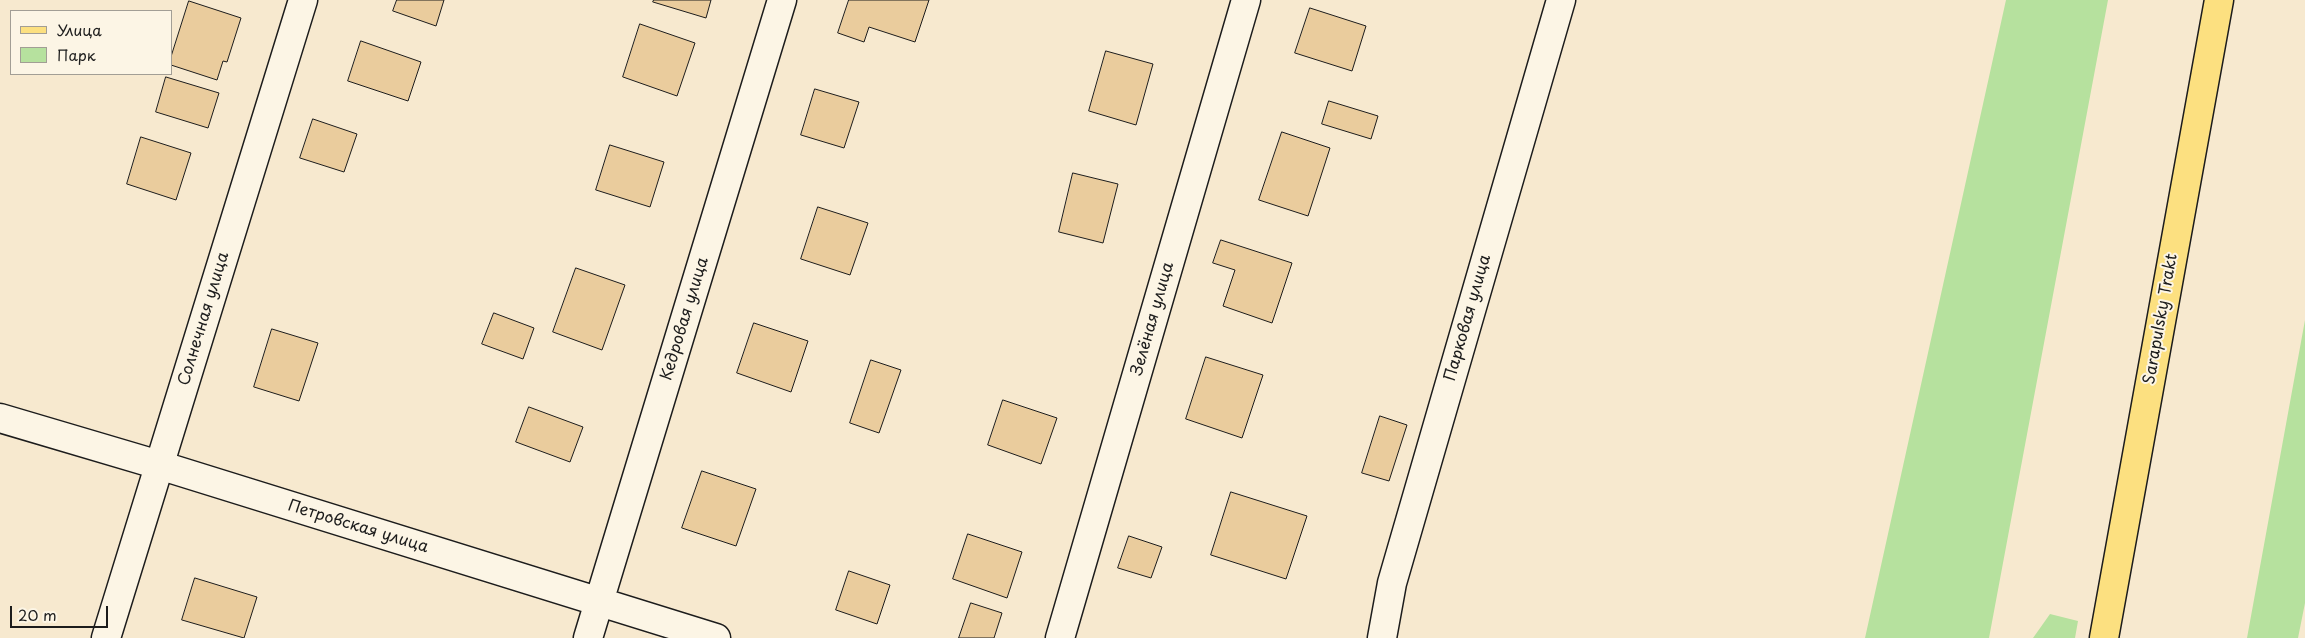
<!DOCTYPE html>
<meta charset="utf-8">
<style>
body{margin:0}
#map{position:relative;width:2305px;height:638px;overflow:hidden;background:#f7e9cf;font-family:"Playpen Sans",sans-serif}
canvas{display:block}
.legend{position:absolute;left:10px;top:10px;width:162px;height:65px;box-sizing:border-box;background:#fcf5e5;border:1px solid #a29e95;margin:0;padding:6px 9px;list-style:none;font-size:15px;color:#1c1c1c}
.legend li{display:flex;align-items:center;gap:10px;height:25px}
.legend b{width:25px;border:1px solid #a29e95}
.scale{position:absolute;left:10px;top:606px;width:98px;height:22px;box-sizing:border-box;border:2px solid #1c1c1c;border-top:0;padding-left:6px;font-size:15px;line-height:18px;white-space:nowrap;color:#1c1c1c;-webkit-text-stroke:4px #fcf5e5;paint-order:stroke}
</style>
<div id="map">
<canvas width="2305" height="638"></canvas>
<ul class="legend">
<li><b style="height:6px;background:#fce080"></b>Улица</li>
<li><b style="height:14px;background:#b6e19e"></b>Парк</li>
</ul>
<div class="scale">20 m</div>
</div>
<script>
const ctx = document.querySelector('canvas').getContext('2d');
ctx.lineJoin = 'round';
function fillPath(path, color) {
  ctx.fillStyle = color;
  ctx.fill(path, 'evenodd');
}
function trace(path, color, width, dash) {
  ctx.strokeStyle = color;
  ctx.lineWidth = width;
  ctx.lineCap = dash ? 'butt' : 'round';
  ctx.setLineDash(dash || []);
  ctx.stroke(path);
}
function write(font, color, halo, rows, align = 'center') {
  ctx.font = font + ' "Playpen Sans",sans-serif';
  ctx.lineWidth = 4;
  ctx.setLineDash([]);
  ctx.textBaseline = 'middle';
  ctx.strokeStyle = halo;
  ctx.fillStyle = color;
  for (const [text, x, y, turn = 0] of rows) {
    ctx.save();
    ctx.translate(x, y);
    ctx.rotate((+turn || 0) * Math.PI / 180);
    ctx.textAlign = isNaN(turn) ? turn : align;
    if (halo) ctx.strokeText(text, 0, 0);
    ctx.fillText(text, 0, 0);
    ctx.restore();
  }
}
fillPath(new Path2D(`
 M 2006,0 L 2108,0 L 1989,638 L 1865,638 Z
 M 2305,320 L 2305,603 L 2298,638 L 2247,638 Z
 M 2050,614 L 2078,621 L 2075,638 L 2033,638 Z`), '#b6e19e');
const building = new Path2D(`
 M 397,0 L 444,0 L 436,26 L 393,11 Z
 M 654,0 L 711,0 L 706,18 L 653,2 Z
 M 849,0 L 929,0 L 915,42 L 869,27 L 864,42 L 838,33 Z
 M 189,1 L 241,18 L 227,62 L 223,61 L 217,80 L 171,65 L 171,57 Z
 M 1310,8 L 1366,26 L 1352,71 L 1295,53 Z
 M 640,24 L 695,43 L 677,96 L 623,77 Z
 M 361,41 L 421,62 L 408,101 L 348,81 Z
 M 1106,51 L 1153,64 L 1136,125 L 1089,111 Z
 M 166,77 L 219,93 L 208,128 L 156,112 Z
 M 815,89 L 859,102 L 844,148 L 801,135 Z
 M 1329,101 L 1378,116 L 1371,139 L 1322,124 Z
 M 313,119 L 357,134 L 344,172 L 300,158 Z
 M 1282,132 L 1330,148 L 1308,216 L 1259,200 Z
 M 141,137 L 191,153 L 176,200 L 127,184 Z
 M 610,145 L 664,162 L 650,207 L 596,190 Z
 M 1073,173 L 1118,184 L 1103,243 L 1059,232 Z
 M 818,207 L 868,223 L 850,275 L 801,259 Z
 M 1221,240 L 1292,263 L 1272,323 L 1223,306 L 1235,270 L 1213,263 Z
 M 576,268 L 625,285 L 602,350 L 553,332 Z
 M 494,313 L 534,328 L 523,359 L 482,344 Z
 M 754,323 L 808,341 L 791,392 L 737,373 Z
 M 272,329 L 318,343 L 299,401 L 254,387 Z
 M 1206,357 L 1263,375 L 1242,438 L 1186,419 Z
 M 871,360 L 901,370 L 879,433 L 850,423 Z
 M 1003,400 L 1057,418 L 1041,464 L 988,445 Z
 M 529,407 L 583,427 L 570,462 L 516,442 Z
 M 1380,416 L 1407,425 L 1389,481 L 1362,473 Z
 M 702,471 L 756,489 L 736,546 L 682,528 Z
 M 1231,492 L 1307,516 L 1286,579 L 1211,555 Z
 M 968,534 L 1022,552 L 1007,598 L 953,579 Z
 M 1129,536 L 1162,547 L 1151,578 L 1118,568 Z
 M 849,571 L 890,585 L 877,624 L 836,610 Z
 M 195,578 L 257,597 L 244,638 L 182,620 Z
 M 971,603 L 1002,613 L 994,638 L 959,638 Z`);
fillPath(building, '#eacc9d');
trace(building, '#1c1c1c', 1);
const minor = new Path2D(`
 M 0,418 L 159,465 L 716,638
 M 106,638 L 303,0
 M 588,638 L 782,0
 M 1060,638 L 1246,0
 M 1382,638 L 1392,583 L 1561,0`);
const major = new Path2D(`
 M 2104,638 L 2219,0`);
trace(minor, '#1c1c1c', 31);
trace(major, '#1c1c1c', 31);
trace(minor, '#fcf5e5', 28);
trace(major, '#fce080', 28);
write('16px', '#1c1c1c', '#fcf5e5', [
 ["Парковая улица",1468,318,-74],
 ["Солнечная улица",204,319,-73],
 ["Кедровая улица",685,319,-73],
 ["Зелёная улица",1153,319,-74],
 ["Sarapulsky Trakt",2161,319,-80],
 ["Петровская улица",358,527,17]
]);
</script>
